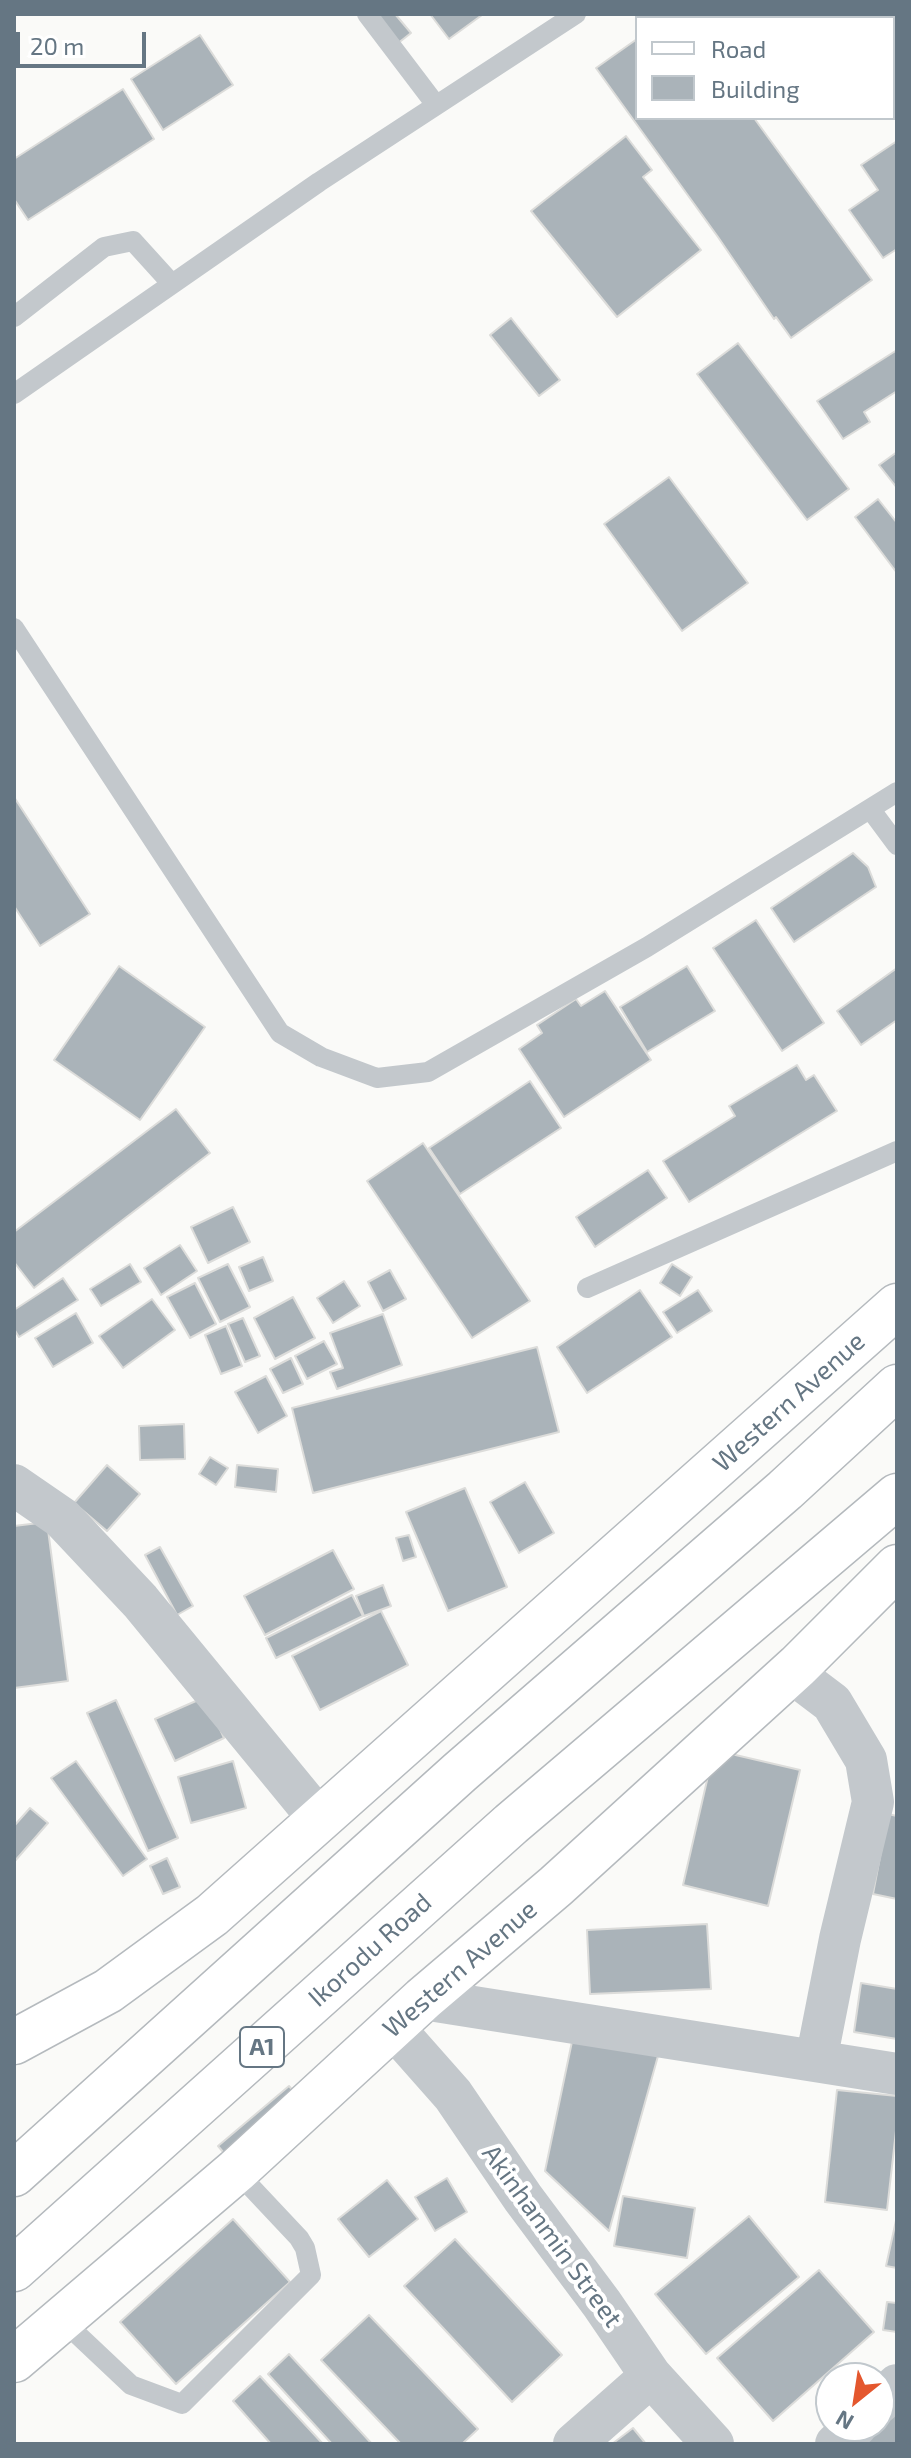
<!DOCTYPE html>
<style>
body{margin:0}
#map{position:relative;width:911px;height:2458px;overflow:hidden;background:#fafaf8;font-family:"Exo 2",sans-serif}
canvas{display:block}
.frame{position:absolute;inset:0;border:16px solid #657683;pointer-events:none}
.legend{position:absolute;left:635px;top:16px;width:260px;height:104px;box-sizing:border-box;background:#fff;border:2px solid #c1c8cd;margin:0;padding:10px 14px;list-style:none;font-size:24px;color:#657683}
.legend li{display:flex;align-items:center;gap:16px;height:40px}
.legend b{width:40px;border:2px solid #c1c8cd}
.north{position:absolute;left:815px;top:2362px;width:80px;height:80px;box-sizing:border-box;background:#fff;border:2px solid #c1c8cd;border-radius:50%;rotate:210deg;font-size:22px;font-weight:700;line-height:32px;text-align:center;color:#657683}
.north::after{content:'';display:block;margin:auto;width:28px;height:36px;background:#e4572e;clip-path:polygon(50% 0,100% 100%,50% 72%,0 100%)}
.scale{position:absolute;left:16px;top:32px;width:130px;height:36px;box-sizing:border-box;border:4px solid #657683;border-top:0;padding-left:10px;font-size:24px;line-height:28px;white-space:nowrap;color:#657683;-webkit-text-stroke:6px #fff;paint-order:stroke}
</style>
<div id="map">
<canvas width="911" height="2458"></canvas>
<div class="frame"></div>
<ul class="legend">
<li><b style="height:10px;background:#fff"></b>Road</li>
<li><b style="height:22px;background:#aab3b9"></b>Building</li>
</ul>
<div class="north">N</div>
<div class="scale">20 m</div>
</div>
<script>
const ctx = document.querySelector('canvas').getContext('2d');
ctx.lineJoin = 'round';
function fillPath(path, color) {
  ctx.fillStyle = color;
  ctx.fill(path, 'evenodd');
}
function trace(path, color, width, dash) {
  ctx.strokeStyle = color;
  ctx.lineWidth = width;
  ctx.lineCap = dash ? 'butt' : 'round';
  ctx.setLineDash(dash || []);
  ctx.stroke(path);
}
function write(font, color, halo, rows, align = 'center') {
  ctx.font = font + ' "Exo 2",sans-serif';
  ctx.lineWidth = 8;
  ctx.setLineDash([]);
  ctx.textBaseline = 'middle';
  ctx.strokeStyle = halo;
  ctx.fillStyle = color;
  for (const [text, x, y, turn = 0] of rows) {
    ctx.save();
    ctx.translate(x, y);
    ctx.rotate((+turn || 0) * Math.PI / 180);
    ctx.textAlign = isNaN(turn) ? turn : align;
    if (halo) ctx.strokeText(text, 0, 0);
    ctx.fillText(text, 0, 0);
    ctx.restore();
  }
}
const building = new Path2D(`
 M 373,14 L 395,14 L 411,33 L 397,44 Z
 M 430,14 L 481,14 L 482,15 L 449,39 Z
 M 685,14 L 798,14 L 800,18 L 687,18 Z
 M 811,14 L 849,14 L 844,18 L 814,18 Z
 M 200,35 L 233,85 L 163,130 L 131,79 Z
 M 637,39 L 637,118 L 754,118 L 872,280 L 791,338 L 776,317 L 774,319 L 718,237 L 596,68 Z
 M 123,89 L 154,139 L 28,220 L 14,199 L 14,159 Z
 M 626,136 L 652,170 L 643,177 L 701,250 L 617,317 L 531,211 Z
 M 897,141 L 897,249 L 883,258 L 849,210 L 878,190 L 861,165 Z
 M 511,318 L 560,380 L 539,396 L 490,335 Z
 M 738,343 L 849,489 L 807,520 L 697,374 Z
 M 897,350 L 897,391 L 864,412 L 870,422 L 843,439 L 817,401 Z
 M 897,452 L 897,488 L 879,465 Z
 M 669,477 L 748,583 L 682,631 L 604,524 Z
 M 878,499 L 897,523 L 897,573 L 855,517 Z
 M 14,797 L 90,914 L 40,946 L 14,906 Z
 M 853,853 L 868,867 L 876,887 L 794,942 L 771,908 Z
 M 756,920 L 824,1023 L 782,1051 L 713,948 Z
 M 119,966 L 205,1027 L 140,1120 L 54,1060 Z
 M 687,966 L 715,1011 L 647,1052 L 620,1007 Z
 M 897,968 L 897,1020 L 861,1045 L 837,1011 Z
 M 605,991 L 651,1060 L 564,1117 L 519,1049 L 542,1033 L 537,1025 L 576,999 L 581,1006 Z
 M 797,1065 L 806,1080 L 814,1075 L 837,1111 L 689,1202 L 663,1161 L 735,1116 L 729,1106 Z
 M 530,1081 L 561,1128 L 460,1194 L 429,1148 Z
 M 176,1109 L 210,1153 L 34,1288 L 14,1262 L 14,1232 Z
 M 423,1143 L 530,1301 L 472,1338 L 367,1181 Z
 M 648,1170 L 667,1198 L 595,1247 L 576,1217 Z
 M 233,1207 L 250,1242 L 208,1263 L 191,1227 Z
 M 180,1245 L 197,1271 L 161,1295 L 144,1268 Z
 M 263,1257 L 273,1281 L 249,1291 L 239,1267 Z
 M 130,1264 L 141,1282 L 101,1306 L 90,1289 Z
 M 228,1264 L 250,1307 L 220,1322 L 198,1278 Z
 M 672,1264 L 692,1277 L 680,1296 L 660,1283 Z
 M 390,1270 L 406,1299 L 383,1311 L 368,1282 Z
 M 63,1278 L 78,1300 L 19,1337 L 14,1329 L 14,1310 Z
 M 344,1281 L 360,1306 L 333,1323 L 317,1298 Z
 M 195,1283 L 216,1324 L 190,1338 L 167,1297 Z
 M 640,1290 L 672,1337 L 587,1393 L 557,1347 Z
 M 698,1290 L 712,1311 L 677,1333 L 663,1312 Z
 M 293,1297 L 315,1338 L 275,1359 L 254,1318 Z
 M 152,1299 L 175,1330 L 123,1368 L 99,1336 Z
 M 76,1313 L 93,1343 L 53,1367 L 35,1338 Z
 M 383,1314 L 402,1365 L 337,1389 L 330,1372 L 343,1368 L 330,1333 Z
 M 243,1318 L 260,1356 L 245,1362 L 228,1324 Z
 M 226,1326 L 242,1366 L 221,1374 L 205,1335 Z
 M 324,1341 L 337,1364 L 307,1379 L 295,1356 Z
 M 537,1347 L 559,1432 L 313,1493 L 292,1408 Z
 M 291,1358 L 303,1384 L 283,1393 L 270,1369 Z
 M 266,1376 L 287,1416 L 258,1433 L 235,1392 Z
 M 184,1424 L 185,1459 L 140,1460 L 139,1426 Z
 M 210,1457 L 228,1468 L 216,1485 L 199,1474 Z
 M 107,1465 L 140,1494 L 107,1531 L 74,1503 Z
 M 237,1465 L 278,1469 L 276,1492 L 235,1487 Z
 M 525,1482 L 554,1533 L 519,1553 L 490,1502 Z
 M 465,1488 L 507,1587 L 448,1611 L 406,1512 Z
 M 47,1522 L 68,1681 L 14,1688 L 14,1526 Z
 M 409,1535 L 416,1557 L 403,1561 L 396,1538 Z
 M 160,1547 L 193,1606 L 177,1615 L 145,1555 Z
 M 333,1550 L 354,1589 L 265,1635 L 244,1596 Z
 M 383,1585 L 391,1606 L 364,1616 L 356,1596 Z
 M 352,1595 L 363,1616 L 276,1658 L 266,1638 Z
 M 381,1611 L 408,1665 L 320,1710 L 292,1656 Z
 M 205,1697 L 224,1738 L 175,1761 L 155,1719 Z
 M 116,1700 L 178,1838 L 148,1851 L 87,1713 Z
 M 714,1750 L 800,1770 L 768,1906 L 683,1885 Z
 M 76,1761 L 147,1859 L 123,1876 L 51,1778 Z
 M 233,1761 L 246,1808 L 191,1823 L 178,1777 Z
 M 30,1808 L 48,1823 L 14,1862 L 14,1826 Z
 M 888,1814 L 897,1816 L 897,1899 L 873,1894 Z
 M 167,1858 L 180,1887 L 163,1894 L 150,1866 Z
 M 707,1924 L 711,1989 L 590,1994 L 587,1930 Z
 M 861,1983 L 897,1989 L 897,2039 L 854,2032 Z
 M 574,2032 L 658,2056 L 609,2231 L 545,2171 Z
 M 289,2086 L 300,2099 L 229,2159 L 218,2146 Z
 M 837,2090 L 897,2096 L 897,2122 L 887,2210 L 825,2202 Z
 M 447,2178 L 467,2212 L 435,2231 L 415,2197 Z
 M 387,2180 L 418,2219 L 369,2257 L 338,2219 Z
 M 623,2196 L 695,2208 L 687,2258 L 614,2246 Z
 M 749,2216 L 799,2277 L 706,2354 L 655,2294 Z
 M 897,2216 L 897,2268 L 886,2266 Z
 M 233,2219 L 290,2282 L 176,2384 L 120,2322 Z
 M 455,2239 L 562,2355 L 512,2402 L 404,2286 Z
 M 819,2270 L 874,2332 L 773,2421 L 717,2358 Z
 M 887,2302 L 897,2303 L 897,2332 L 883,2330 Z
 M 369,2315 L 478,2429 L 462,2444 L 401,2444 L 321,2360 Z
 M 289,2354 L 372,2444 L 332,2444 L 268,2374 Z
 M 260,2376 L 323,2444 L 271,2444 L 233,2401 Z
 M 897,2411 L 897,2444 L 859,2444 Z
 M 633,2428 L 646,2444 L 612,2444 Z`);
fillPath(building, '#aab3b9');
trace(building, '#dcdcda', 2);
const primary = new Path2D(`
 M 14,2042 L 108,1991 L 212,1915 L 897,1306
 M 14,2360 L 236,2171 L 423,1999 L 556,1886 L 798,1666 L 897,1567`);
const highway = new Path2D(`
 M 14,2174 L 460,1772 L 785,1490 L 897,1387
 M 14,2269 L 511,1824 L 897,1496`);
trace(primary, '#b5babe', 47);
trace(highway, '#b4b9bd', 47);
trace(new Path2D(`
 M 367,14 L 436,105
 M 893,56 L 897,53
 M 14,317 L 104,247 L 133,241 L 172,284
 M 14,394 L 319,182 L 576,14
 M 14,628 L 280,1033 L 321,1057 L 377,1078 L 428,1072 L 647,947 L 897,792
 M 871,810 L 897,845
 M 587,1288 L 897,1151
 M 61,2319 L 131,2385 L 182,2404 L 311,2275 L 305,2248 L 299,2238 L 236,2171`), '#c3c8cc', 20);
trace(new Path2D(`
 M 14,1485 L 62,1518 L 140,1601 L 319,1819
 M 791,1672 L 832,1703 L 866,1760 L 873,1802 L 840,1939 L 816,2061
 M 423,1999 L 897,2074
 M 392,2026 L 453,2095 L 523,2198 L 602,2304 L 651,2376 L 713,2444
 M 879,2403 L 897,2385
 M 574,2444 L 651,2376
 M 836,2444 L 856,2426`), '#c3c8cc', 42);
trace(primary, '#fff', 44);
trace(highway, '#fff', 44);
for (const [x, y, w] of [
 [262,2047,44]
]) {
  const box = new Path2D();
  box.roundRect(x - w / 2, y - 20, w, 40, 6);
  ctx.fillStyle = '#fff';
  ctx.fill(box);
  trace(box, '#657683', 2);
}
write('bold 24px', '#657683', null, [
 ["A1",262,2047]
]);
write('26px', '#657683', '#fff', [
 ["Western Avenue",789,1402,-42],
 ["Ikorodu Road",370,1950,-42],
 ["Western Avenue",460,1969,-41],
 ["Akinhanmin Street",552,2236,54]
]);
</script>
